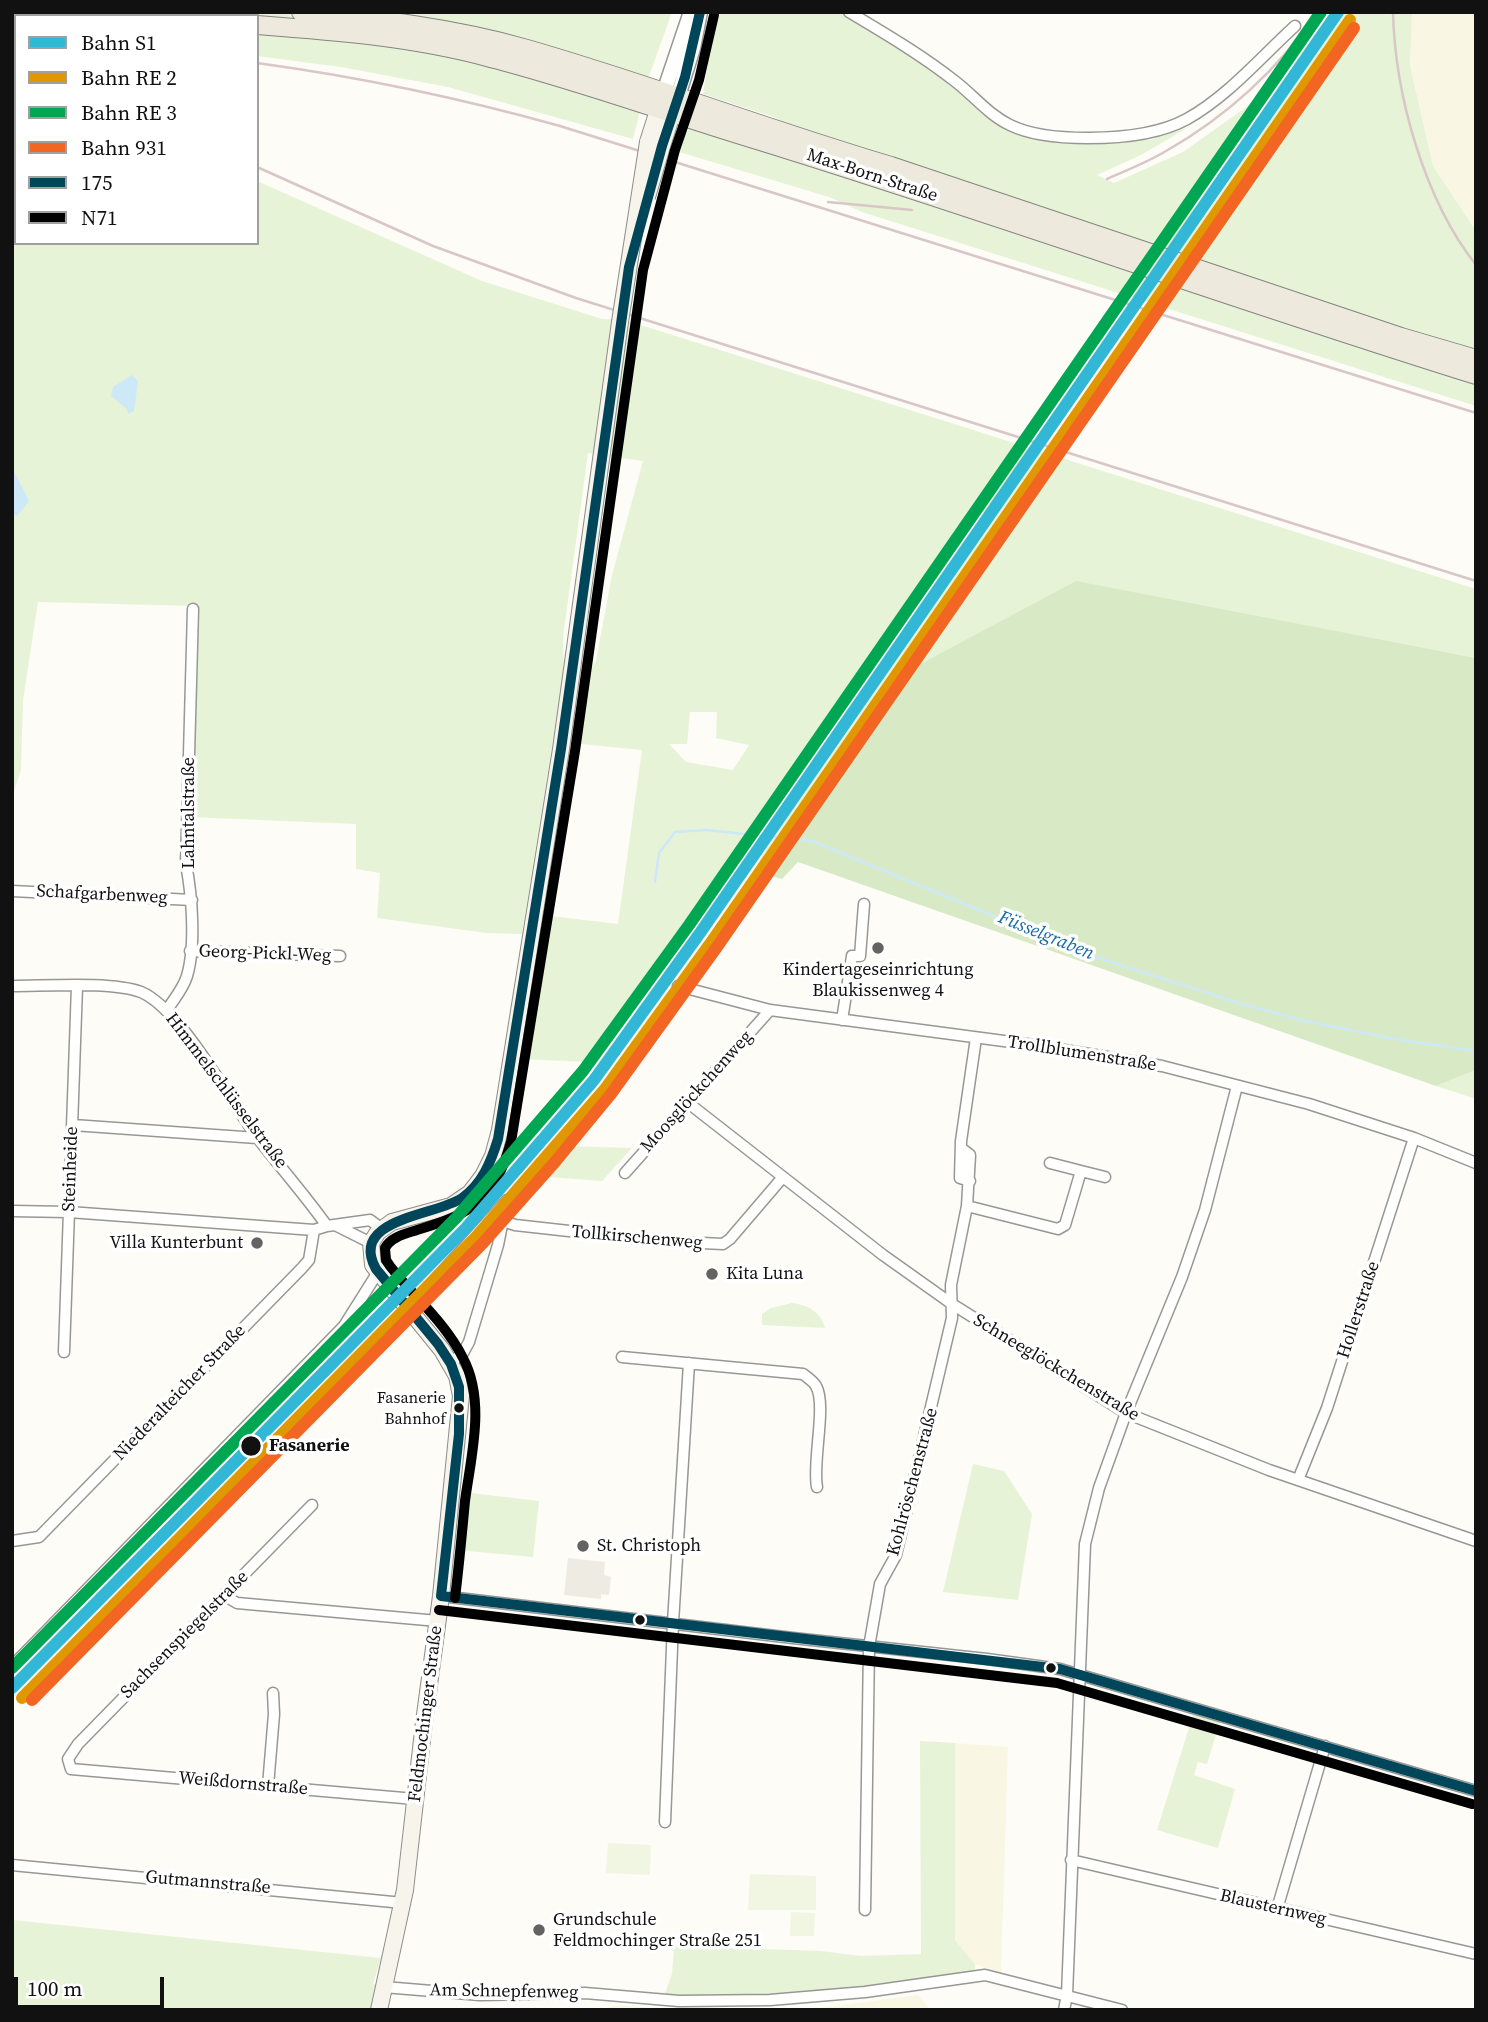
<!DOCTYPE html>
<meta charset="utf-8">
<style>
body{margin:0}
#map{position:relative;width:1488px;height:2022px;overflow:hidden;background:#fdfcf7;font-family:"Source Serif 4",serif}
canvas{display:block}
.frame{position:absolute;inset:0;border:14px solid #111;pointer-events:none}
.legend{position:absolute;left:14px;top:14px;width:245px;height:231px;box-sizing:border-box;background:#fff;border:2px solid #a0a0a0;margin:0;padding:9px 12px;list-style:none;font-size:21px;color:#111}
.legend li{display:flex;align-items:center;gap:14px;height:35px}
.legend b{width:35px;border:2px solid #a0a0a0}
.scale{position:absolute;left:14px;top:1977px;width:150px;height:32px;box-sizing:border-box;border:4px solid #111;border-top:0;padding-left:9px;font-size:21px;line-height:24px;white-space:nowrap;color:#111;-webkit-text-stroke:5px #fff;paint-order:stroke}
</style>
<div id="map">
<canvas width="1488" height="2022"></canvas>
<div class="frame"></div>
<ul class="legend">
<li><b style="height:9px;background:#32b8d6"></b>Bahn S1</li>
<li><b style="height:9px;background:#e09702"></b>Bahn RE 2</li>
<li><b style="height:9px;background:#00a651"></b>Bahn RE 3</li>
<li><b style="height:9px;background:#f26522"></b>Bahn 931</li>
<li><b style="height:9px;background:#00465a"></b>175</li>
<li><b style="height:9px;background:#000"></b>N71</li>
</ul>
<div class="scale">100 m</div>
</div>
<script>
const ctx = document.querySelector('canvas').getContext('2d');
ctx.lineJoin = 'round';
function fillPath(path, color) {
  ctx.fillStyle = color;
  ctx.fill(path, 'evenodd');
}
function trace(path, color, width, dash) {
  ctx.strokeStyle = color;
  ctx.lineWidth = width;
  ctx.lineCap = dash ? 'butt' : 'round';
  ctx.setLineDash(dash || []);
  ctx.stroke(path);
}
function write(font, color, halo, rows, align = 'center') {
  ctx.font = font + ' "Source Serif 4",serif';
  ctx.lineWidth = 7;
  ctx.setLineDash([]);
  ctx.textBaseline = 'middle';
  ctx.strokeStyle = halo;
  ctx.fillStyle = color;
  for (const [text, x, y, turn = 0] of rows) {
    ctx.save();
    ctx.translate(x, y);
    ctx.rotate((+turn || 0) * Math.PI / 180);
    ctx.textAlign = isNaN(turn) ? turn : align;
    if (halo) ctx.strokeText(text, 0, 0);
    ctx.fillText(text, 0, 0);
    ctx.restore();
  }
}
fillPath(new Path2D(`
 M 1412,12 L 1476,12 L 1476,231 L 1433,166 L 1410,65 Z
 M 955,1743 L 1008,1747 L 1001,1973 L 975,1964 L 955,1940 Z
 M 918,1995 L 931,2010 L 744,2010 L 812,2009 Z
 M 619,2005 L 680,2010 L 598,2010 Z`), '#f9f7e4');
fillPath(new Path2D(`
 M 12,12 L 672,12 L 648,79 L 633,139 L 448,87 L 341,67 L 257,56 L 257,16 L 16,16 L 16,33 L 12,33 Z
 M 716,12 L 845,12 L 1014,128 L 1067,142 L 1150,140 L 1189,127 L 1141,155 L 1097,175 L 1114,183 L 1183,152 L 1265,94 L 1187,203 L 1206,214 L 1345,12 L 1412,12 L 1410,65 L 1433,166 L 1476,231 L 1476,351 L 1402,330 L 797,130 L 774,117 L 703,94 Z
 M 12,93 L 16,94 L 16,243 L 257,243 L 257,181 L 482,281 L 602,319 L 625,320 L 1476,589 L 1476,658 L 1282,622 L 885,683 L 753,872 L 780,825 L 990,520 L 989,517 L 979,510 L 935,572 L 932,571 L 926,579 L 929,582 L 766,819 L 680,928 L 588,1062 L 521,1059 L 543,915 L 618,924 L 642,750 L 570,743 L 581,680 L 596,661 L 612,575 L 643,461 L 588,453 L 563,637 L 564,671 L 522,934 L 486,933 L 377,918 L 380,873 L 356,869 L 356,824 L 190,817 L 196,606 L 38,602 L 23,700 L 21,770 L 14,791 L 12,806 ZM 690,712 L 717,712 L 716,738 L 749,745 L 733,770 L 686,762 L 669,744 L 687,744 Z
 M 689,129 L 886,187 L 1476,382 L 1476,406 L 862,212 L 829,197 L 676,151 L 677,144 Z
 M 1476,1070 L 1476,1099 L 1436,1086 Z
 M 561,1146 L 632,1148 L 602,1181 L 535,1176 Z
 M 792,1303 C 808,1305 821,1312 825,1328 L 762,1325 L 762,1314 L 771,1308 Z
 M 973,1464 L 1004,1471 L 1032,1514 L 1018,1600 L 943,1592 Z
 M 463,1492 L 539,1501 L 533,1557 L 457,1550 Z
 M 1193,1715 L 1220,1722 L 1207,1764 L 1198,1762 L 1194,1775 L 1235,1789 L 1218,1848 L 1157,1830 Z
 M 920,1741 L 955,1743 L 955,1940 L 975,1964 L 975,1973 L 923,1982 L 770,1998 L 664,1996 L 672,1974 L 674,1946 L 688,1947 L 688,1940 C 698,1936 701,1939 706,1947 L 821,1951 L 861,1956 L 921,1954 Z
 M 12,1920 L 381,1958 L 373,1984 L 384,1987 L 379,2010 L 12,2010 Z`), '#e7f3d7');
fillPath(new Path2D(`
 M 1076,581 L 1476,658 L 1476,1070 L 1436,1086 L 798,862 L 782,879 L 753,872 L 885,683 Z`), '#d8eac5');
fillPath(new Path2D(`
 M 608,1843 L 651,1845 L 650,1875 L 606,1873 Z
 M 750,1874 L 816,1876 L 816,1910 L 748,1910 Z
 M 791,1912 L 815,1913 L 814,1936 L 790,1936 Z`), '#f0f6e1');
fillPath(new Path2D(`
 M 568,1558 L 605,1562 L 604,1575 L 611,1577 L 609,1595 L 601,1594 L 601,1599 L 564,1595 Z`), '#edebe2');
fillPath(new Path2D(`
 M 132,375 L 138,381 L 134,411 L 128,414 L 127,409 L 111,396 L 113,387 Z
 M 12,467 L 29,501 L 17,516 L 12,514 Z`), '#cde8f7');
trace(new Path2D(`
 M 655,882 L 659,853 L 675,832 L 706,830 L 812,841 L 1086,954 L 1242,1004 L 1301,1020 L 1389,1038 L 1476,1051`), '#cde8f7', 2.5);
const minor = new Path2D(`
 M 849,12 C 886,34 923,56 956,82 C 974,96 989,115 1010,125 C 1032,136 1064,138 1088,138 C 1120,138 1158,135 1187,119 C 1228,96 1260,58 1295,26
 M 12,891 L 192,900
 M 190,951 L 340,956
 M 12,986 C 45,986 113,981 141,992 C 180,1008 230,1101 257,1137 C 280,1167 305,1195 327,1226 L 370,1220 L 382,1229
 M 678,986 L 770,1010 L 1034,1045 L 1162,1066 L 1309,1104 L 1414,1138 L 1476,1163
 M 167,1010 C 174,999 183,989 187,976 C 196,945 192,896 186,864 L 193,609
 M 842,1020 L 852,956 L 860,956 L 864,904
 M 687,1102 L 883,1255 L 952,1304 L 1126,1413 L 1269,1470 L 1476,1541
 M 73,1125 L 257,1138
 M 1050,1163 L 1081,1171
 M 625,1173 L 770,1010
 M 970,1181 L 960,1178 L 961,1141 L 976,1038
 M 967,1206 L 1058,1229 L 1065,1225 L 1081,1171 L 1105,1177
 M 12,1211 L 69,1212 L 314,1230
 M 503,1221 L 515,1225 L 659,1241 L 723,1244 L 730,1239 L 783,1177
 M 335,1225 L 371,1243
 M 409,1308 L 507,1200
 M 64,1352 L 77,986
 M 622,1357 L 803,1374 C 807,1377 814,1382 816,1386 C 827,1405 812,1462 817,1487
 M 450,1363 L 463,1353 L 469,1342 L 498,1245 L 507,1200
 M 1298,1480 L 1327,1408 L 1414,1138
 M 312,1505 L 78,1744 L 68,1759 L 71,1769 L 415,1799
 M 12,1541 L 39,1537 L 302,1268 L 309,1260 L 314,1230 L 327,1226
 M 225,1596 L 237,1603 L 438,1621
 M 441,1596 L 793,1638 L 987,1659 L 1060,1669 L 1476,1791
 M 15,1663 L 344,1326 L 378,1272
 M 268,1786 L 274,1714 L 273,1693
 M 665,1822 L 673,1623 L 689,1363
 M 1071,1860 L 1476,1954
 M 12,1865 L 403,1903
 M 1277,1909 L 1325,1746
 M 865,1910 L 869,1647 L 880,1584 L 896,1555 L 952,1318 L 951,1285 L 967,1206 L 970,1155 L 961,1148
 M 384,1987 L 480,1995 L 585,1993 L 679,2001 L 770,2000 L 865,1992 L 985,1975 L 1122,2010
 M 1064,2010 L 1067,1995 L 1085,1544 L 1099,1488 L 1126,1413 L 1182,1277 L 1205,1210 L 1237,1086`);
const tertiary = new Path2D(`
 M 664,92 L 691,12
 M 678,96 L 693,48 L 700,12`);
const secondary = new Path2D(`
 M 648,142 L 662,98
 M 662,146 L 676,101
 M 379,2010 L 405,1890 L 424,1722 L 441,1596 L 461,1396 L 457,1376 L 442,1350 L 373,1265 L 371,1243 L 378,1232 L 392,1222 L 451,1206 L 470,1193 L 483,1176 L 493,1156 L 500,1130 L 561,749 L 620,322`);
const primary = new Path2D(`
 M 89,12 L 136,16
 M 301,12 C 376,19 454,28 527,49 C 649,84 769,130 891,166 L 1401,337 L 1476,359
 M 257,25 C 336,31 414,37 491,58 C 577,80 662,111 747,137 C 991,212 1232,299 1476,375`);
trace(minor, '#979795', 13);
trace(tertiary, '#979795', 17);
trace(secondary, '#8e8d8b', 18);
trace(primary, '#858482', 20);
trace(minor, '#fffffe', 10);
trace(tertiary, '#fffffe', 14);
trace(secondary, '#f6f4eb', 16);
trace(primary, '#ede9dc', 18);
trace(new Path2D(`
 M 1393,12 C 1395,95 1424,199 1476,265
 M 12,43 L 16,43
 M 257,63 C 360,77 460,98 560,126 L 1476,413
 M 12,80 L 16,80
 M 257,167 L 433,246 L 576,298 L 1476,581
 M 1107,179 C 1127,170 1148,162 1166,151 C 1226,117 1279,69 1317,12
 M 828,202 L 912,210`), '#d9c6c7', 2.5);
const secondaryBridge = new Path2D(`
 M 647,197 L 662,146
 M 620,322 L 648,142`);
trace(secondaryBridge, '#8e8d8b', 18, []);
trace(secondaryBridge, '#f6f4eb', 16);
trace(new Path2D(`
 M 441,1596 L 459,1434 L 459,1387 L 451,1364 L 438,1344 L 376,1269 C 348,1218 436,1216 462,1198 C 482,1184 491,1162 498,1139 L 561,749 L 629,267 L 662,146 L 685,77 L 700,12
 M 441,1596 L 1060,1669 L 1476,1791`), '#00465a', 10);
trace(new Path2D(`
 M 455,1598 C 459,1566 462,1533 465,1501 C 471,1456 486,1401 463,1358 C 445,1322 414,1297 390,1266 L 386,1260 L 385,1248 C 391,1237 405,1234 417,1230 C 473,1213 494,1201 511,1142 L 575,751 L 643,270 L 675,150 L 699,80 L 714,15
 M 439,1610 L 1057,1683 L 1472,1804`), '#000', 10);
trace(new Path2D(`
 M 12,1688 L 466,1228 L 594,1080 L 700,933 L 1338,12`), '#32b8d6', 12);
trace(new Path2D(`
 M 22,1698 L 476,1237 L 605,1089 L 712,941 L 1350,20`), '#e09702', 12);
trace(new Path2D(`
 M 12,1668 L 456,1218 L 583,1071 L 689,925 L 1321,12`), '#00a651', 12);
trace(new Path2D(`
 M 32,1700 L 483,1243 L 555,1162 L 611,1094 L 717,947 L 1354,28`), '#f26522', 12);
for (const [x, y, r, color] of [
 [878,948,7,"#646362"],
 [257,1243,7,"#646362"],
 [712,1274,7,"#646362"],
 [459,1408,6,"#111"],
 [251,1446,11,"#111"],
 [583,1546,7,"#646362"],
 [640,1620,6,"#111"],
 [1051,1668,6,"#111"],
 [539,1930,7,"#646362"]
]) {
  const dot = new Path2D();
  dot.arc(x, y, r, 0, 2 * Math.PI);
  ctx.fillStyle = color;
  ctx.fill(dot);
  trace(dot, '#fff', 2.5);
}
write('16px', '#111', '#fff', [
 ["Fasanerie",446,1399],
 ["Bahnhof",446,1420]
], 'right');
write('18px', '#111', '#fff', [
 ["Max-Born-Straße",872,176,18],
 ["Lahntalstraße",189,813,-90],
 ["Schafgarbenweg",102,895,3],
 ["Georg-Pickl-Weg",265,954,2],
 ["Trollblumenstraße",1082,1054,9],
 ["Himmelschlüsselstraße",226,1091,53],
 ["Moosglöckchenweg",697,1092,-48],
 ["Steinheide",71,1169,-88],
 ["Tollkirschenweg",637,1238,5],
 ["Hollerstraße",1359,1310,-72],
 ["Schneeglöckchenstraße",1056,1368,31],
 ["Niederalteicher Straße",180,1393,-46],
 ["Kohlröschenstraße",913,1482,-75],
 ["Sachsenspiegelstraße",185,1635,-45],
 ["Feldmochinger Straße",426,1714,-83],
 ["Weißdornstraße",243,1784,5],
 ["Gutmannstraße",208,1883,5],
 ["Blausternweg",1273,1908,13],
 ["Am Schnepfenweg",504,1992,1]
]);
write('18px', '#111', '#fff', [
 ["Kindertageseinrichtung",878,970,"center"],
 ["Blaukissenweg 4",878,991,"center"],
 ["Villa Kunterbunt",243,1243,"right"],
 ["Kita Luna",726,1274],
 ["St. Christoph",597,1546],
 ["Grundschule",553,1920],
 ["Feldmochinger Straße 251",553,1941]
], 'left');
write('bold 18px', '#111', '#fff', [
 ["Fasanerie",269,1446]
], 'left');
write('italic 19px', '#1768a6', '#fff', [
 ["Füsselgraben",1046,936,22]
]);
</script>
